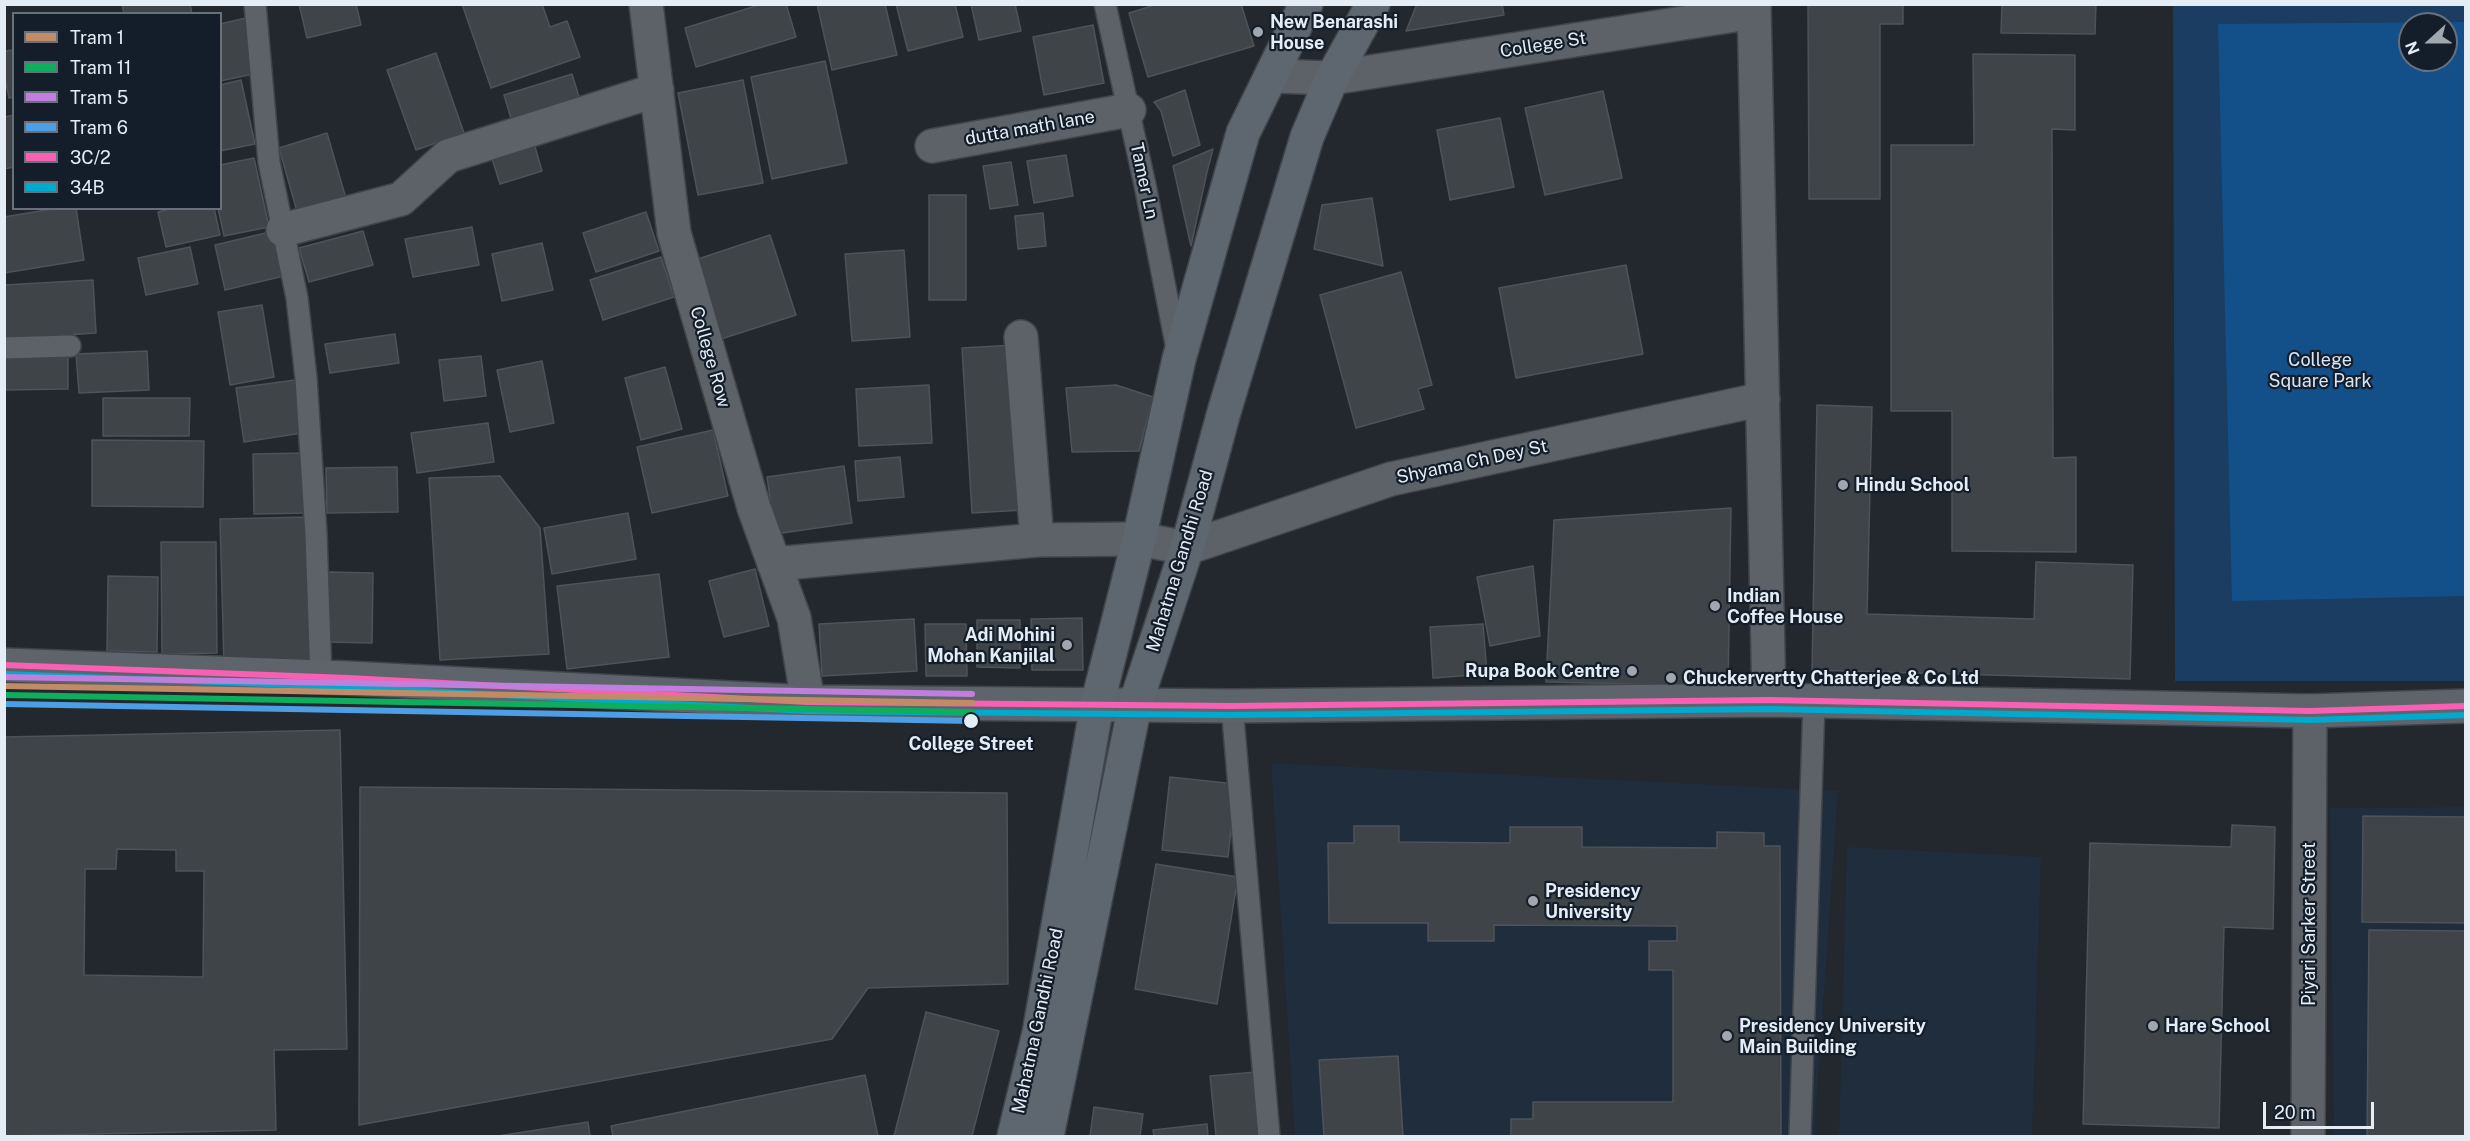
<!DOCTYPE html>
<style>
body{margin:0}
#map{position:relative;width:2470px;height:1141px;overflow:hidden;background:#22282e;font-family:"Public Sans",sans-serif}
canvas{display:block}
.frame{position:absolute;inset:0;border:6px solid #e4ecf5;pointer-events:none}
.legend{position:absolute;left:12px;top:12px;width:210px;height:198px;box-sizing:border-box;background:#131e2a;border:2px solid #67707b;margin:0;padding:8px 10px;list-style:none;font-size:18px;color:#e4ecf5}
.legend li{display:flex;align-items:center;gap:12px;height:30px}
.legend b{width:30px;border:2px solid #67707b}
.north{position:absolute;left:2398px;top:12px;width:60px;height:60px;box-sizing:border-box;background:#131e2a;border:2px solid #67707b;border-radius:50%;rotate:249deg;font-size:16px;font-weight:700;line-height:24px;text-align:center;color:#e4ecf5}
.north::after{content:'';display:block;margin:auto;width:21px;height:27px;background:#a0a7af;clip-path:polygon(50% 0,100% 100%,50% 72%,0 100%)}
.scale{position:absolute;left:2263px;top:1102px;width:111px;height:27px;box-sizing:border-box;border:3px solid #e4ecf5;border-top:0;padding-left:8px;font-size:18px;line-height:21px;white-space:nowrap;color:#e4ecf5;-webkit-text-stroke:4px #131e2a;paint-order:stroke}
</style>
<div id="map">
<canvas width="2470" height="1141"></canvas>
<div class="frame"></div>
<ul class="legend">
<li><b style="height:8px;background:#c18c65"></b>Tram 1</li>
<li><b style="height:8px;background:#0daf5c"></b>Tram 11</li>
<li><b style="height:8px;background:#c07fdc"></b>Tram 5</li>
<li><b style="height:8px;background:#4d9ee5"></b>Tram 6</li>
<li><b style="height:8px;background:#f860b3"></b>3C/2</li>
<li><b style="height:8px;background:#00a9ce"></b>34B</li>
</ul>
<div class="north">N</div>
<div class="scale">20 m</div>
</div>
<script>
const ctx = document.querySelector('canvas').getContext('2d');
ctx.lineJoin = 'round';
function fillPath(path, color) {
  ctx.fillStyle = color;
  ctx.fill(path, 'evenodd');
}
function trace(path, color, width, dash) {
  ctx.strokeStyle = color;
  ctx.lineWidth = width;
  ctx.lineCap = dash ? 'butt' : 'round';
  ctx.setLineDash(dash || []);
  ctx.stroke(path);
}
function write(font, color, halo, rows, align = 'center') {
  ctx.font = font + ' "Public Sans",sans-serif';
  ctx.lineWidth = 4.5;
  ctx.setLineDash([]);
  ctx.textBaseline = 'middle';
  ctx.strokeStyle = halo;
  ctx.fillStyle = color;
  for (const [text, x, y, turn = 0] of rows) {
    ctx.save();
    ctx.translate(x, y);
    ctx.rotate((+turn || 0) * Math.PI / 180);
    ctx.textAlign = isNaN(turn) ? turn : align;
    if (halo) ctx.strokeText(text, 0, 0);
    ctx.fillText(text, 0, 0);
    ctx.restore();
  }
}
fillPath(new Path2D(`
 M 1271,763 L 1838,791 L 1814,1136 L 1295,1136 Z
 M 2465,807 L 2465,1136 L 2334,1136 L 2330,808 Z
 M 1847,847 L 2041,857 L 2032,1136 L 1839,1136 Z`), '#1f2d3d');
fillPath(new Path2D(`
 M 2173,5 L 2465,5 L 2465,681 L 2175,681 ZM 2410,24 L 2446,24 L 2446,60 L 2410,60 Z`), '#1b3d61');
fillPath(new Path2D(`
 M 2465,22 L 2465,596 L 2232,601 L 2218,24 ZM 2410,24 L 2446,24 L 2446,60 L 2410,60 Z`), '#134f89');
const building = new Path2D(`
 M 122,4 L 190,4 L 192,14 L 124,14 Z
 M 299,4 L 356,4 L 361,25 L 307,38 Z
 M 462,4 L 542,4 L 550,27 L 567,21 L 580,57 L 491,88 Z
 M 762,4 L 786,4 L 796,37 L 696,67 L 685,28 Z
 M 817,4 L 885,4 L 897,55 L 832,70 Z
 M 896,4 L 955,4 L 963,37 L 908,51 Z
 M 971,4 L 1015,4 L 1021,31 L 979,40 Z
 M 1158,4 L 1241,4 L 1254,46 L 1148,77 L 1129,13 Z
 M 1417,4 L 1502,4 L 1504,15 L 1406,31 Z
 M 1808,4 L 1903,4 L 1903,24 L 1880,24 L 1880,199 L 1809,199 Z
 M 2002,4 L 2096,4 L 2095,34 L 2001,33 Z
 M 246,18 L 258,73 L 220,81 L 220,24 Z
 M 1093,25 L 1104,83 L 1044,95 L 1033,37 Z
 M 14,50 L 14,97 L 9,98 L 4,73 L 4,51 Z
 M 436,53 L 464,133 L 416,150 L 387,70 Z
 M 1973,54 L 2075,55 L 2075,130 L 2052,129 L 2053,458 L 2076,457 L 2076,552 L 1952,551 L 1952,411 L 1891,411 L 1891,145 L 1974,145 Z
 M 825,61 L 847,163 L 772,179 L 751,77 Z
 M 572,74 L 583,110 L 515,132 L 504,95 Z
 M 241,80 L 255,144 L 220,151 L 220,85 Z
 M 743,80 L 763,183 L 698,195 L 678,93 Z
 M 1185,90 L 1200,145 L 1173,156 L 1161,111 L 1154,102 Z
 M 1603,91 L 1622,178 L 1545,195 L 1525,108 Z
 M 14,115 L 14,167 L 4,169 L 4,117 Z
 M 1500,118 L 1514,187 L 1450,200 L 1437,130 Z
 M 327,133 L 347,202 L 298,215 L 279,148 Z
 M 531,133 L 542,171 L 500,184 L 488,146 Z
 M 1213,149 L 1207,172 L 1191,246 L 1173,166 Z
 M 1066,155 L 1073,196 L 1034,203 L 1027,161 Z
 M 254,158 L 269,227 L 224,236 L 218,208 L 220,208 L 220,165 Z
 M 1011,162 L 1018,205 L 990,209 L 983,166 Z
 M 929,195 L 966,195 L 966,300 L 929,300 Z
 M 1372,198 L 1383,266 L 1314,249 L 1322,205 Z
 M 58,208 L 76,208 L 84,260 L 4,273 L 4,217 Z
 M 173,208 L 214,208 L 220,235 L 166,247 L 158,212 Z
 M 646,212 L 659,251 L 596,272 L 583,233 Z
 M 1043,213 L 1046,246 L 1018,249 L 1015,216 Z
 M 472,227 L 479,265 L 413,277 L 405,239 Z
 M 274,231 L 284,276 L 225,290 L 215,245 Z
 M 363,231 L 373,265 L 309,282 L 299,248 Z
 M 770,235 L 796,315 L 718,340 L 692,261 Z
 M 542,243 L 553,290 L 502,301 L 492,254 Z
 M 190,247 L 198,284 L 146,295 L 138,258 Z
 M 904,250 L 910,337 L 852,341 L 845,254 Z
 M 661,257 L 674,297 L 603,320 L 590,280 Z
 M 1626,265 L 1643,354 L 1516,378 L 1499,288 Z
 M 1401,272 L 1432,385 L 1418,389 L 1424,409 L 1356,428 L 1320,295 Z
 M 93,280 L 96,333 L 4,339 L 4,285 Z
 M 262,305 L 274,377 L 230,385 L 218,312 Z
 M 395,334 L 399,363 L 330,373 L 325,344 Z
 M 1014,345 L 1024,510 L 972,513 L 962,348 Z
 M 147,351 L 149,390 L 79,393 L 76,354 Z
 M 4,353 L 68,353 L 68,389 L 4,390 Z
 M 481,356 L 486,396 L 444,401 L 439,360 Z
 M 542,361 L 554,423 L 510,432 L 497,370 Z
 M 665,367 L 682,429 L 641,440 L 625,378 Z
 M 295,380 L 302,433 L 244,442 L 236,388 Z
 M 929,385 L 932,443 L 859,446 L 856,389 Z
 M 1116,385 L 1153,397 L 1139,451 L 1072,452 L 1066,388 Z
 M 103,398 L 190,398 L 189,436 L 103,436 Z
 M 1817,405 L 1872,407 L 1867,614 L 2034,619 L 2036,562 L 2133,565 L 2130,679 L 1812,670 Z
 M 488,423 L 494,462 L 417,473 L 411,433 Z
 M 713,430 L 728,496 L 652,513 L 637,447 Z
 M 92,440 L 204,441 L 203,507 L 92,506 Z
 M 306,453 L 307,513 L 254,514 L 253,454 Z
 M 900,457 L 904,497 L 858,501 L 855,461 Z
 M 844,466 L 852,523 L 775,534 L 767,477 Z
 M 397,467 L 398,512 L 327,513 L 326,468 Z
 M 500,476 L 540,528 L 549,654 L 440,660 L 429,478 Z
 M 1731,508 L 1728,686 L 1546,682 L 1554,520 Z
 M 628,513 L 636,559 L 552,574 L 544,528 Z
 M 311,517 L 314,664 L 224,666 L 220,519 Z
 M 161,542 L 216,542 L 217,653 L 162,654 Z
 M 1533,566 L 1540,636 L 1490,646 L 1477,577 Z
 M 755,569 L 769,626 L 724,637 L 709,581 Z
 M 328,572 L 373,573 L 372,643 L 326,642 Z
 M 659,574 L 669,657 L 567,669 L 557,586 Z
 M 108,576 L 158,577 L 157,652 L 107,651 Z
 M 1082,618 L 1083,670 L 1032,670 L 1031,619 Z
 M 914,619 L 917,671 L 822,676 L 819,624 Z
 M 977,620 L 1020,620 L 1020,668 L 977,667 Z
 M 925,624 L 966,624 L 967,676 L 926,676 Z
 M 1483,624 L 1487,674 L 1433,678 L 1430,627 Z
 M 340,730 L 347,1049 L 274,1050 L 276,1130 L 4,1136 L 4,737 ZM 117,849 L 176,850 L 176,871 L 204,871 L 203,977 L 84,975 L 85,869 L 116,869 Z
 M 1170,777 L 1236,784 L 1228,857 L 1162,850 Z
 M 360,787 L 1007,793 L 1008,984 L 868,988 L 832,1039 L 359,1125 Z
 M 2363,816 L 2466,817 L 2466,923 L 2362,922 Z
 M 2232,825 L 2275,827 L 2273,929 L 2224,927 L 2219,1128 L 2083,1124 L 2090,843 L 2231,847 Z
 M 1354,826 L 1399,826 L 1399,842 L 1510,843 L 1510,827 L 1582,827 L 1582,847 L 1717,848 L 1717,832 L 1764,833 L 1764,846 L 1780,846 L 1781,1136 L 1511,1136 L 1511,1119 L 1533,1119 L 1533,1102 L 1673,1102 L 1673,970 L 1649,970 L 1649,941 L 1677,941 L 1677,926 L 1494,925 L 1494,941 L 1428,941 L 1428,923 L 1329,923 L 1328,843 L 1354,843 Z
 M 1156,864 L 1238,877 L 1217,1004 L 1135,989 Z
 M 2369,930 L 2466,931 L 2466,1136 L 2367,1136 Z
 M 926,1012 L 999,1031 L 972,1136 L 894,1136 Z
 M 1398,1056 L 1403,1136 L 1324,1136 L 1319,1060 Z
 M 1256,1072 L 1262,1136 L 1216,1136 L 1210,1076 Z
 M 865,1075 L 878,1136 L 613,1136 L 611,1126 Z
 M 1094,1107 L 1143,1114 L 1140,1136 L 1090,1136 Z
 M 588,1122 L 590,1136 L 498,1136 Z
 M 1207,1124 L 1208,1136 L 1154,1136 L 1153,1130 Z`);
fillPath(building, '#3f4449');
trace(building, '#4d5359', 1.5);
const lane = new Path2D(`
 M 255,4 L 269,162 L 297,298 L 306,378 L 316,534 L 321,678
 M 1105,4 L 1145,185 L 1177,349
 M 4,348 L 70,346
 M 1232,706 L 1269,1136
 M 1800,1136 L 1814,701`);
const street = new Path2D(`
 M 646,4 L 674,233 L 754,508 L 794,618 L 808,702
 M 1754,4 L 1769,700
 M 1271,76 L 1332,78 L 1754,12
 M 932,146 L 1129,110
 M 283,230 L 401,199 L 448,156 L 657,90
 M 1037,540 L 1139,539 L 1187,548 L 1391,479 L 1763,399
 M 774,564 L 1037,540 L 1021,337
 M 2308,1136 L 2310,711`);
const secondary = new Path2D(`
 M 4,665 L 348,678 L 808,702 L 1232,706 L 1769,700 L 2310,711 L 2466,706`);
const primary = new Path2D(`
 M 1014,1136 L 1039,1033 L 1097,705 L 1139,539 L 1179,359 L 1243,133 L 1306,4
 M 1047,1136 L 1135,705 L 1187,548 L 1224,412 L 1307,137 L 1332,78 L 1373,4`);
trace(lane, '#3f454b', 24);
trace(street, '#3f454b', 36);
trace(secondary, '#3f454b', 36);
trace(primary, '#3f454b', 36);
trace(lane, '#5d6268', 21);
trace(street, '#5d6268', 33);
trace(secondary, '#5e646c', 33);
trace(primary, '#5e6770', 33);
trace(new Path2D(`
 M 4,665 L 348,678 L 808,702 L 1232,706 L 1769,700 L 2310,711 L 2466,706`), '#f860b3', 6);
trace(new Path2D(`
 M 4,674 L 348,687 L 808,711 L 1232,715 L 1769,709 L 2310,720 L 2466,715`), '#00a9ce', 6);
trace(new Path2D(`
 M 4,686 L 972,703`), '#c18c65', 6);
trace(new Path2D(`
 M 4,695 L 972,712`), '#0daf5c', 6);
trace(new Path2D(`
 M 4,677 L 972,694`), '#c07fdc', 6);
trace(new Path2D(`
 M 4,704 L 972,721`), '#4d9ee5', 6);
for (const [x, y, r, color] of [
 [1258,32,6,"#a0a7af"],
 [1843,485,6,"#a0a7af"],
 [1715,606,6,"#a0a7af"],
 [1067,645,6,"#a0a7af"],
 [1632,671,6,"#a0a7af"],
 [1671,678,6,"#a0a7af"],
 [971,721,8,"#e4ecf5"],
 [1533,901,6,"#a0a7af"],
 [2153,1026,6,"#a0a7af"],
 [1727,1036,6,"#a0a7af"]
]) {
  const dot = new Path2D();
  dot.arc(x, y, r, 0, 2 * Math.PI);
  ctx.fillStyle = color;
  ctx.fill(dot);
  trace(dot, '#131e2a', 2);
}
write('bold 18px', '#e4ecf5', '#131e2a', [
 ["New Benarashi",1270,22],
 ["House",1270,43],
 ["Hindu School",1855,485],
 ["Indian",1727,596],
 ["Coffee House",1727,617],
 ["Adi Mohini",1055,635,"right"],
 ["Mohan Kanjilal",1055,656,"right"],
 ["Rupa Book Centre",1620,671,"right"],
 ["Chuckervertty Chatterjee & Co Ltd",1683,678],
 ["Presidency",1545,891],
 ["University",1545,912],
 ["Presidency University",1739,1026],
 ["Main Building",1739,1047],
 ["Hare School",2165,1026]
], 'left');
write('18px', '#e4ecf5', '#131e2a', [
 ["College St",1543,45,-9],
 ["dutta math lane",1030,128,-10],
 ["Tamer Ln",1144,181,78],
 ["College Row",710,357,74],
 ["Shyama Ch Dey St",1472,462,-12],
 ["Mahatma Gandhi Road",1180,561,-73],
 ["Piyari Sarker Street",2309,924,-90],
 ["Mahatma Gandhi Road",1038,1021,-78]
]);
write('18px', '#d6e5f8', '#131e2a', [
 ["College",2320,360],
 ["Square Park",2320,381]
]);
write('bold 18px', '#e4ecf5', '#131e2a', [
 ["College Street",971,744]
]);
</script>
